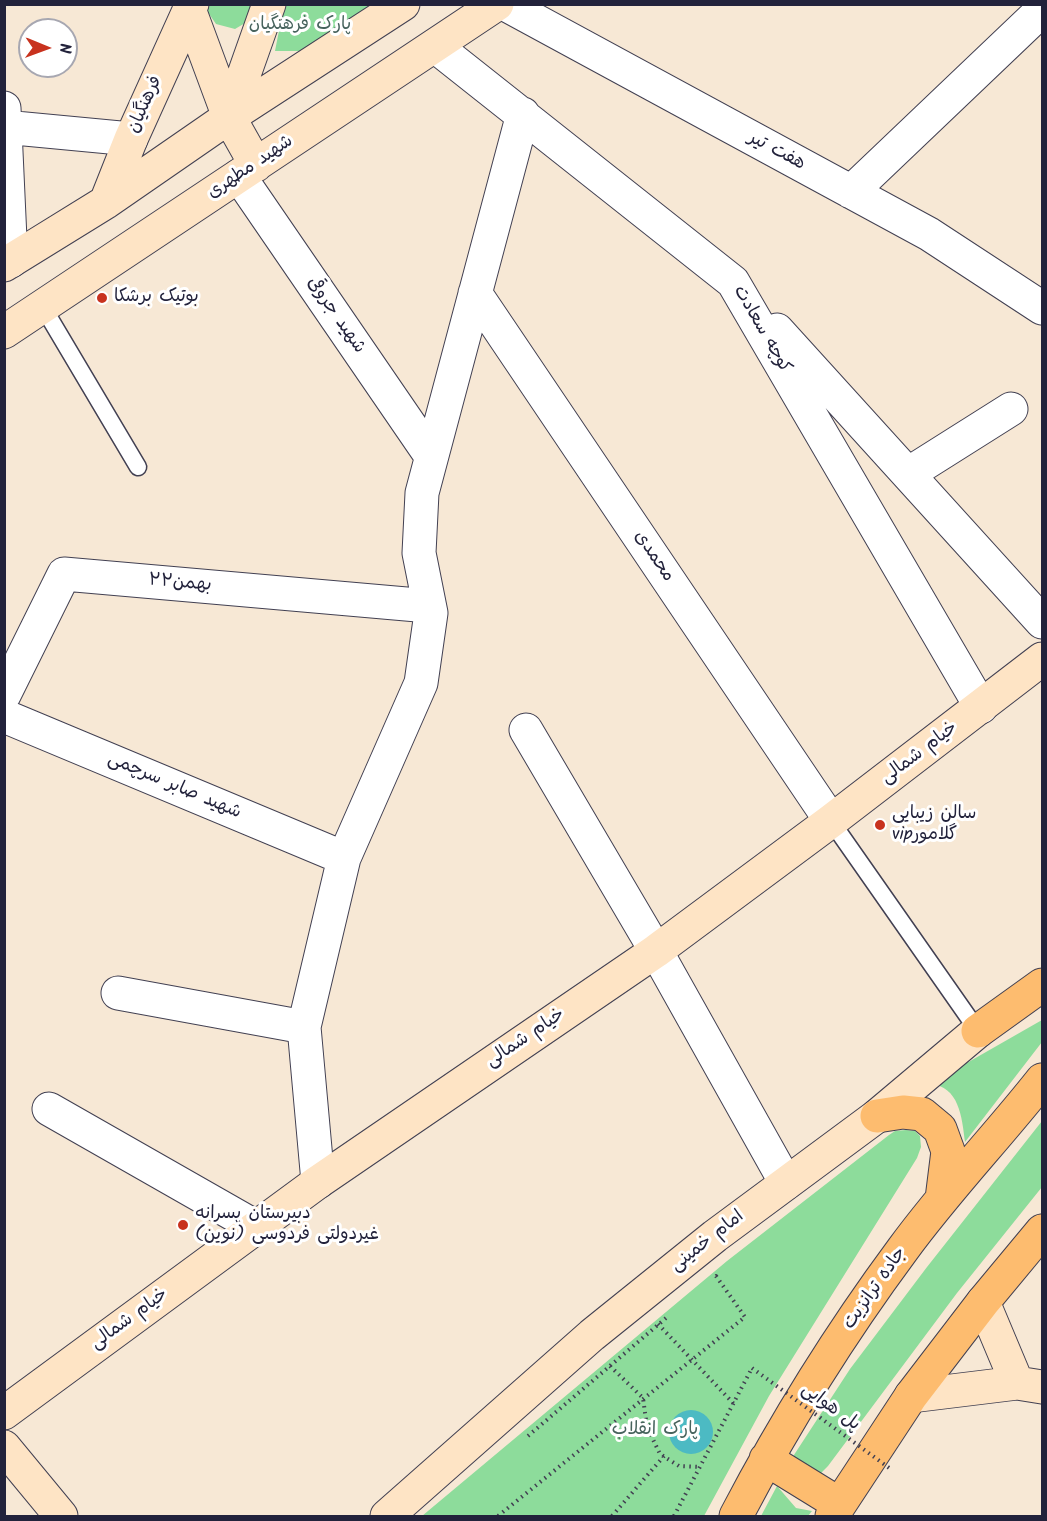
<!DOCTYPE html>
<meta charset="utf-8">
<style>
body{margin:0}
#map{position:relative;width:1047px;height:1521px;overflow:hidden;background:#f7e8d5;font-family:Kalam,sans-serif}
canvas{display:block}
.frame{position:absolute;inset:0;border:6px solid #22223b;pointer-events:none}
.north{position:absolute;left:18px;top:18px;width:60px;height:60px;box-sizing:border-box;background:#fff;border:2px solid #a7a7b1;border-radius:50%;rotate:91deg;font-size:16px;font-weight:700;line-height:24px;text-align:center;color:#22223b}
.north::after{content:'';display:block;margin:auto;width:21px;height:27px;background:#c8321e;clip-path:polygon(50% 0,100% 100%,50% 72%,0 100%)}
</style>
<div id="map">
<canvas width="1047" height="1521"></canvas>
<div class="frame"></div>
<div class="north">N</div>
</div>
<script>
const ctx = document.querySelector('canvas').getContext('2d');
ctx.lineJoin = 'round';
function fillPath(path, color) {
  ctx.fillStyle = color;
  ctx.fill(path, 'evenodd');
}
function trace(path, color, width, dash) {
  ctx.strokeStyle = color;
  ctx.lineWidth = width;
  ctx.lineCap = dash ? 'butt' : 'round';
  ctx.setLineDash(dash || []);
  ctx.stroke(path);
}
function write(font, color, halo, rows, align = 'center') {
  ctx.font = font + ' Kalam,"Playpen Sans Arabic",sans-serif';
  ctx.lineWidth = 6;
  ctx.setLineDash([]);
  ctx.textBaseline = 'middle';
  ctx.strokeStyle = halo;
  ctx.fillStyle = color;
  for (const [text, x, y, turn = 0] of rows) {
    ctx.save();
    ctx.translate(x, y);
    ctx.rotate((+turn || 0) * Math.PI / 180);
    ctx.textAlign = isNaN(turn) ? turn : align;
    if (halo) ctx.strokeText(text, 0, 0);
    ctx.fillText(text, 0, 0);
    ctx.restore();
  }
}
fillPath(new Path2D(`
 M 203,5 L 204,4 L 260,5 L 257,16 L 235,29 L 216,24 Z
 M 284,5 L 371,5 L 300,51 L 275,51 Z
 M 1042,1020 L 1042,1042 L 965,1142 C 962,1117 959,1086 930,1084 Z
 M 1042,1121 L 1042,1187 L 957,1293 L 828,1466 L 819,1475 L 792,1458 L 850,1369 L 927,1267 Z
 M 906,1130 L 915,1131 L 920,1136 L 921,1147 L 917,1158 L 769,1396 L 704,1516 L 422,1516 L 727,1261 L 889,1135 L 895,1131 Z
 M 777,1486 L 796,1508 L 812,1511 L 808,1516 L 761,1516 Z`), '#8ddc9b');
fillPath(new Path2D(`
 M669 1432a22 22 0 1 1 44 0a22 22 0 1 1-44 0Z`), '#4cbac3');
const lane = new Path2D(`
 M 43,307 L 138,467
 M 831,821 L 978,1031`);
const street = new Path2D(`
 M 505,4 L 929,234 L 1042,308
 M 435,46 L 733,282 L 981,707
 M 4,108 L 11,261
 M 4,127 L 131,139
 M 239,176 L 431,456
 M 851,192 L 1042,10
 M 475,293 L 831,821
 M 777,330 L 1042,622
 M 908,474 L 1011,409
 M 4,695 L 64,574 L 429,606
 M 4,716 L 344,858
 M 526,730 L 656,951 L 786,1183
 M 118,993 L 304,1027
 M 49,1109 L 256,1227
 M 318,1182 L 304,1027 L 344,858 L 421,683 L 431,613 L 419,553 L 422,493 L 523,114`);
const secondary = new Path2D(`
 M 189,9 L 229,117 L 256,165
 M 229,117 L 269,4
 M 106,202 L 131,139 L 192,4
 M 4,265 L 106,202 L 229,117 L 403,4
 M 4,332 L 497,4
 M 983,1302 L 1017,1383
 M 911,1396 L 1017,1383 L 1042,1387
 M 4,1413 L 318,1182 L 656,951 L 831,821 L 1042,659
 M 4,1447 L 61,1516
 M 387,1516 L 592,1335 L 715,1236 L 877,1116 L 978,1031`);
const primary = new Path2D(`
 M 978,1031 L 1042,985
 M 877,1116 L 903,1112 L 922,1114 L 940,1129 L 948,1151 L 942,1199
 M 766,1459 L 839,1504
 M 736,1516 C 784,1424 840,1334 903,1249 C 946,1190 997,1137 1042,1080
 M 832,1516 L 911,1396 L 983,1302 L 1042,1231`);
trace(lane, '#424052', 19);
trace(street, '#424052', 35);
trace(secondary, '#424052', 35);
trace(primary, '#424052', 35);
trace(new Path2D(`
 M 658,1324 L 734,1404
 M 610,1366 L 643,1398 L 647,1427 L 660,1454 L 679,1466 L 701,1467
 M 528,1436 L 666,1318
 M 498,1516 L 745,1317 L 716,1276 L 713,1278
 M 612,1516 L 664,1456
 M 674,1516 L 752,1368`), '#424052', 4, [1.5, 4.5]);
trace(lane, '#fff', 16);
trace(street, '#fff', 33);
trace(secondary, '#fee4c5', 33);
trace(primary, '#fdbc6f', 33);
trace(new Path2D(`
 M 752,1368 L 892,1470`), '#424052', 4, [1.5, 4.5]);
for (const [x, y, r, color] of [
 [102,298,6,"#c8321e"],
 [880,825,6,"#c8321e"],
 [183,1225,6,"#c8321e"]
]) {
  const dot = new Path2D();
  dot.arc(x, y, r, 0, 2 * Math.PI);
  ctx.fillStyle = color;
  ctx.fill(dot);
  trace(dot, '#fff', 2);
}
write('18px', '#47635d', '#fff', [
 ["پارک فرهنگیان",300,26],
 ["پارک انقلاب",655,1431]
]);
write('18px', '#22223b', '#fff', [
 ["فرهنگیان",146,105,-66],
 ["هفت تير",776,152,28],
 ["شهید مطهری",251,168,-34],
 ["شهید جروقی",335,316,55],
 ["کوچه سعادت",761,330,60],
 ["محمدی",653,557,56],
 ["۲۲بهمن",180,584,5],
 ["خیام شمالی",920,754,-37],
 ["شهید صابر سرچمی",174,787,23],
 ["خیام شمالی",526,1039,-34],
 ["امام خمینی",708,1242,-38],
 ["جاده ترانزیت",876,1289,-55],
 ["خیام شمالی",130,1320,-36],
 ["پل هوایی",830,1408,36]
]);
write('18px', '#22223b', '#fff', [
 ["بوتیک برشکا",114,298],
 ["سالن زیبایی",892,815],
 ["vipگلامور",892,836],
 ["دبیرستان پسرانه",195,1215],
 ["غیردولتی فردوسی (نوین)",195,1236]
], 'left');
</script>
